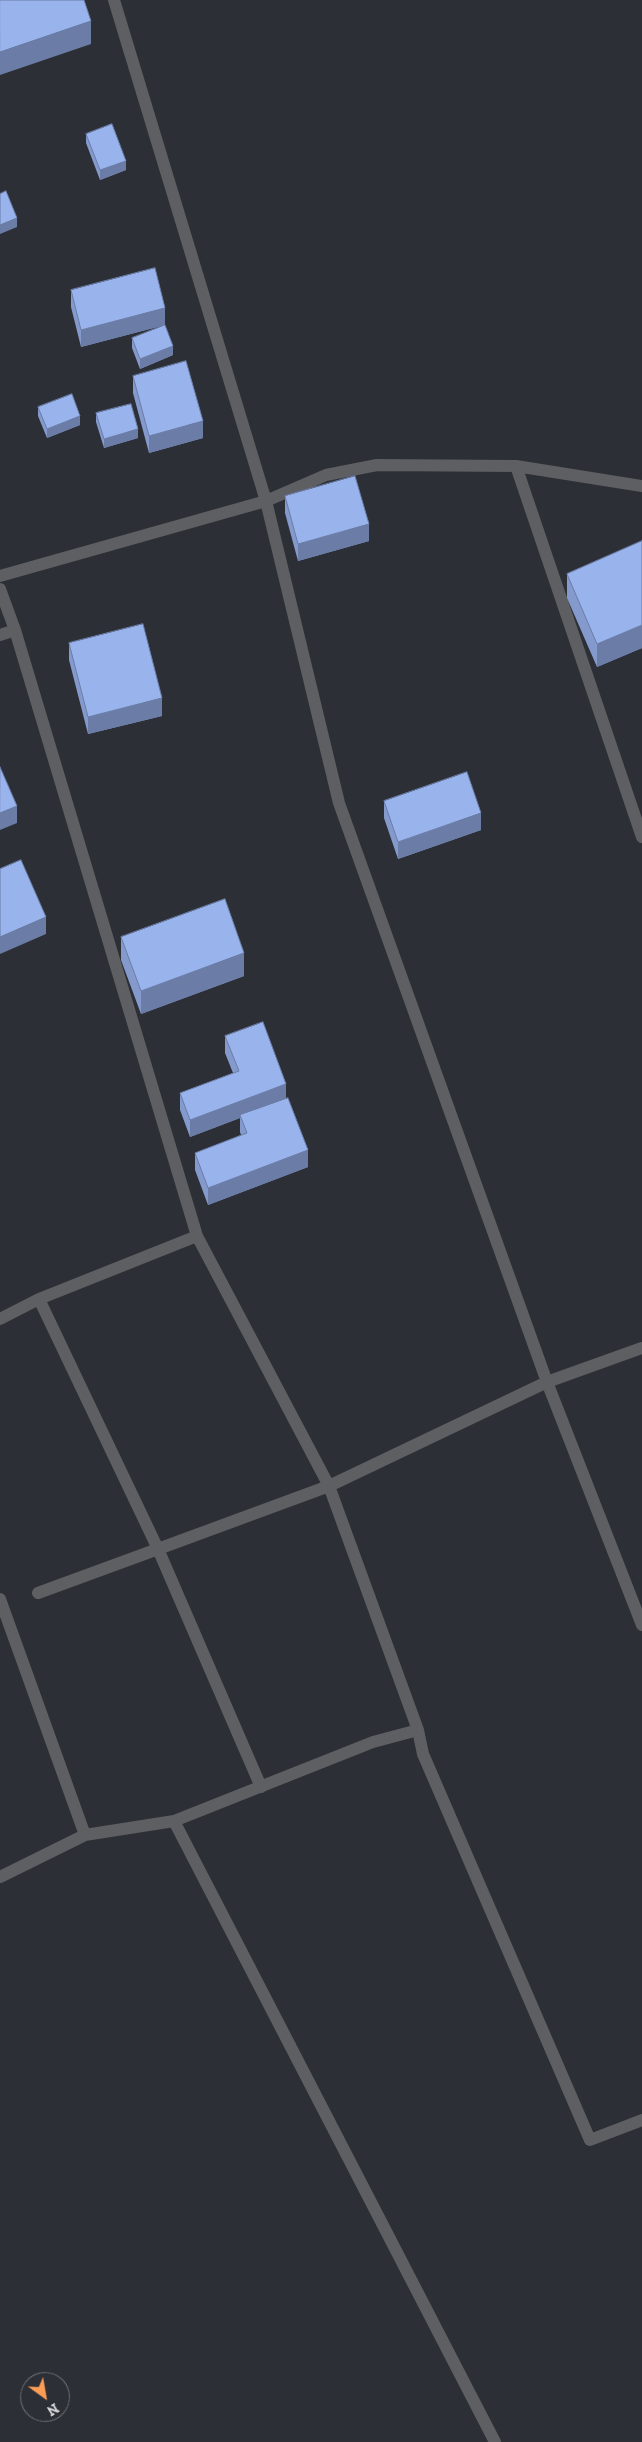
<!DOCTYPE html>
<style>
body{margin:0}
#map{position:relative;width:642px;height:2442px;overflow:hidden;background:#2c2f35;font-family:"Zilla Slab",serif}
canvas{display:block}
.north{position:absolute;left:20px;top:2372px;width:50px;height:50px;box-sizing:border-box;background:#2c2f35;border:1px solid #707277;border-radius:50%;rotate:148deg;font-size:14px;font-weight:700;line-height:20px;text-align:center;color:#d5d7db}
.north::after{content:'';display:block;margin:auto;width:18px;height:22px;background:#fd9d55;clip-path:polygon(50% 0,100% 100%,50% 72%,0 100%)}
</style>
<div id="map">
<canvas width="642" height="2442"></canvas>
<div class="north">N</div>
</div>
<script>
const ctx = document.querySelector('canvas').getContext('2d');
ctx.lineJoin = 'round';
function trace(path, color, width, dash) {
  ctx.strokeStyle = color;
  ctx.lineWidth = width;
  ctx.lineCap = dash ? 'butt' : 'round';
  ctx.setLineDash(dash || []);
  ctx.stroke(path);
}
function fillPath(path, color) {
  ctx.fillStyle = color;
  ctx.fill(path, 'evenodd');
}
trace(new Path2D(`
 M 114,0 L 266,501 L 339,803 L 547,1382 L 642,1625
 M 516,466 L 642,837
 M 0,576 L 266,501 L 326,475 L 377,465 L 516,466 L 642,486
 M 0,589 L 15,630 L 197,1236 L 329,1486 L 418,1730 L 423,1754 L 590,2140 L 642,2120
 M 0,635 L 15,630
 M 39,1299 L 197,1236
 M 0,1319 L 39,1299 L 158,1549 L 329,1486 L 547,1382 L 642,1348
 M 38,1593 L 158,1549 L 261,1787
 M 0,1599 L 85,1835
 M 174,1821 L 373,1742 L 418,1730
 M 0,1877 L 85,1835 L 174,1821 L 495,2442`), '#5d5f62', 12);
fillPath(new Path2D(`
 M 86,134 L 126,170 L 100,180 L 86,143 Z
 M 71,290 L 165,325 L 81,347 L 71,307 Z
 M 132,338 L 173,355 L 140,369 L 132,348 Z
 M 133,376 L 203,438 L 149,453 L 133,393 Z
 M 38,407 L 80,425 L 47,438 L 38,416 Z
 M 96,413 L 138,438 L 104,448 L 96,422 Z
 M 285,496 L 369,541 L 298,561 L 285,513 Z
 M 642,541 L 642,648 L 597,667 L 567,598 L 567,574 Z
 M 69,643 L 162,716 L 88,734 L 69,660 Z
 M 384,801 L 481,830 L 398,859 L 384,818 Z
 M 121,937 L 244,976 L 141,1014 L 121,960 Z
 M 225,1036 L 286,1099 L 308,1167 L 208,1205 L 195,1170 L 195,1153 L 241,1135 L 240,1132 L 240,1118 L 190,1137 L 180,1110 L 180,1093 L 233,1073 L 225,1053 Z`), '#849acc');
fillPath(new Path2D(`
 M 91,21 L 91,44 L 0,75 L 0,52 Z
 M 126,161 L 126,170 L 100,180 L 100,170 Z
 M 17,218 L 17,227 L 0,234 L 0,225 Z
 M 165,308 L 165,325 L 81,347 L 81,330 Z
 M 173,346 L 173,355 L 140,369 L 140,359 Z
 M 80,416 L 80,425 L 47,438 L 47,429 Z
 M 203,421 L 203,438 L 149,453 L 149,436 Z
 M 138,429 L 138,438 L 104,448 L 104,439 Z
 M 369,524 L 369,541 L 298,561 L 298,544 Z
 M 642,625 L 642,648 L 597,667 L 597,644 Z
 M 162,698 L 162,716 L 88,734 L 88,717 Z
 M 17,806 L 17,823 L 0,830 L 0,813 Z
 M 481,813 L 481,830 L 398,859 L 398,842 Z
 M 46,917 L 46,934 L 0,954 L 0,937 Z
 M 244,953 L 244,976 L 141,1014 L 141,991 Z
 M 286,1084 L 286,1101 L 240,1115 L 240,1118 L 190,1137 L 190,1120 Z
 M 308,1150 L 308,1167 L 208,1205 L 208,1188 Z`), '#6b7da6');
const building = new Path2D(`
 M 0,0 L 84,0 L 91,21 L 0,52 Z
 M 112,124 L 126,161 L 100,170 L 86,134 Z
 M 6,191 L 17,218 L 0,225 L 0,194 Z
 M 155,268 L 165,308 L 81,330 L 71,290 Z
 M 165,325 L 173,346 L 140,359 L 132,338 Z
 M 186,361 L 203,421 L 149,436 L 133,376 Z
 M 72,394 L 80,416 L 47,429 L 38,407 Z
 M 131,404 L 138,429 L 104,439 L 96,413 Z
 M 355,476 L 369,524 L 298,544 L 285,496 Z
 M 642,541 L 642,625 L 597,644 L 567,574 Z
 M 143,624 L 162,698 L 88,717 L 69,643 Z
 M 0,767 L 17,806 L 0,813 Z
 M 467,772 L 481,813 L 398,842 L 384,801 Z
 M 21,860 L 46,917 L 0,937 L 0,869 Z
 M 225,899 L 244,953 L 141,991 L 121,937 Z
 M 263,1022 L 286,1084 L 190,1120 L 180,1093 L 239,1071 L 225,1036 Z
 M 288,1098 L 308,1150 L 208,1188 L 195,1153 L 247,1133 L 240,1115 Z`);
fillPath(building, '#99b3ed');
trace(building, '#6b7da6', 1);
</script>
